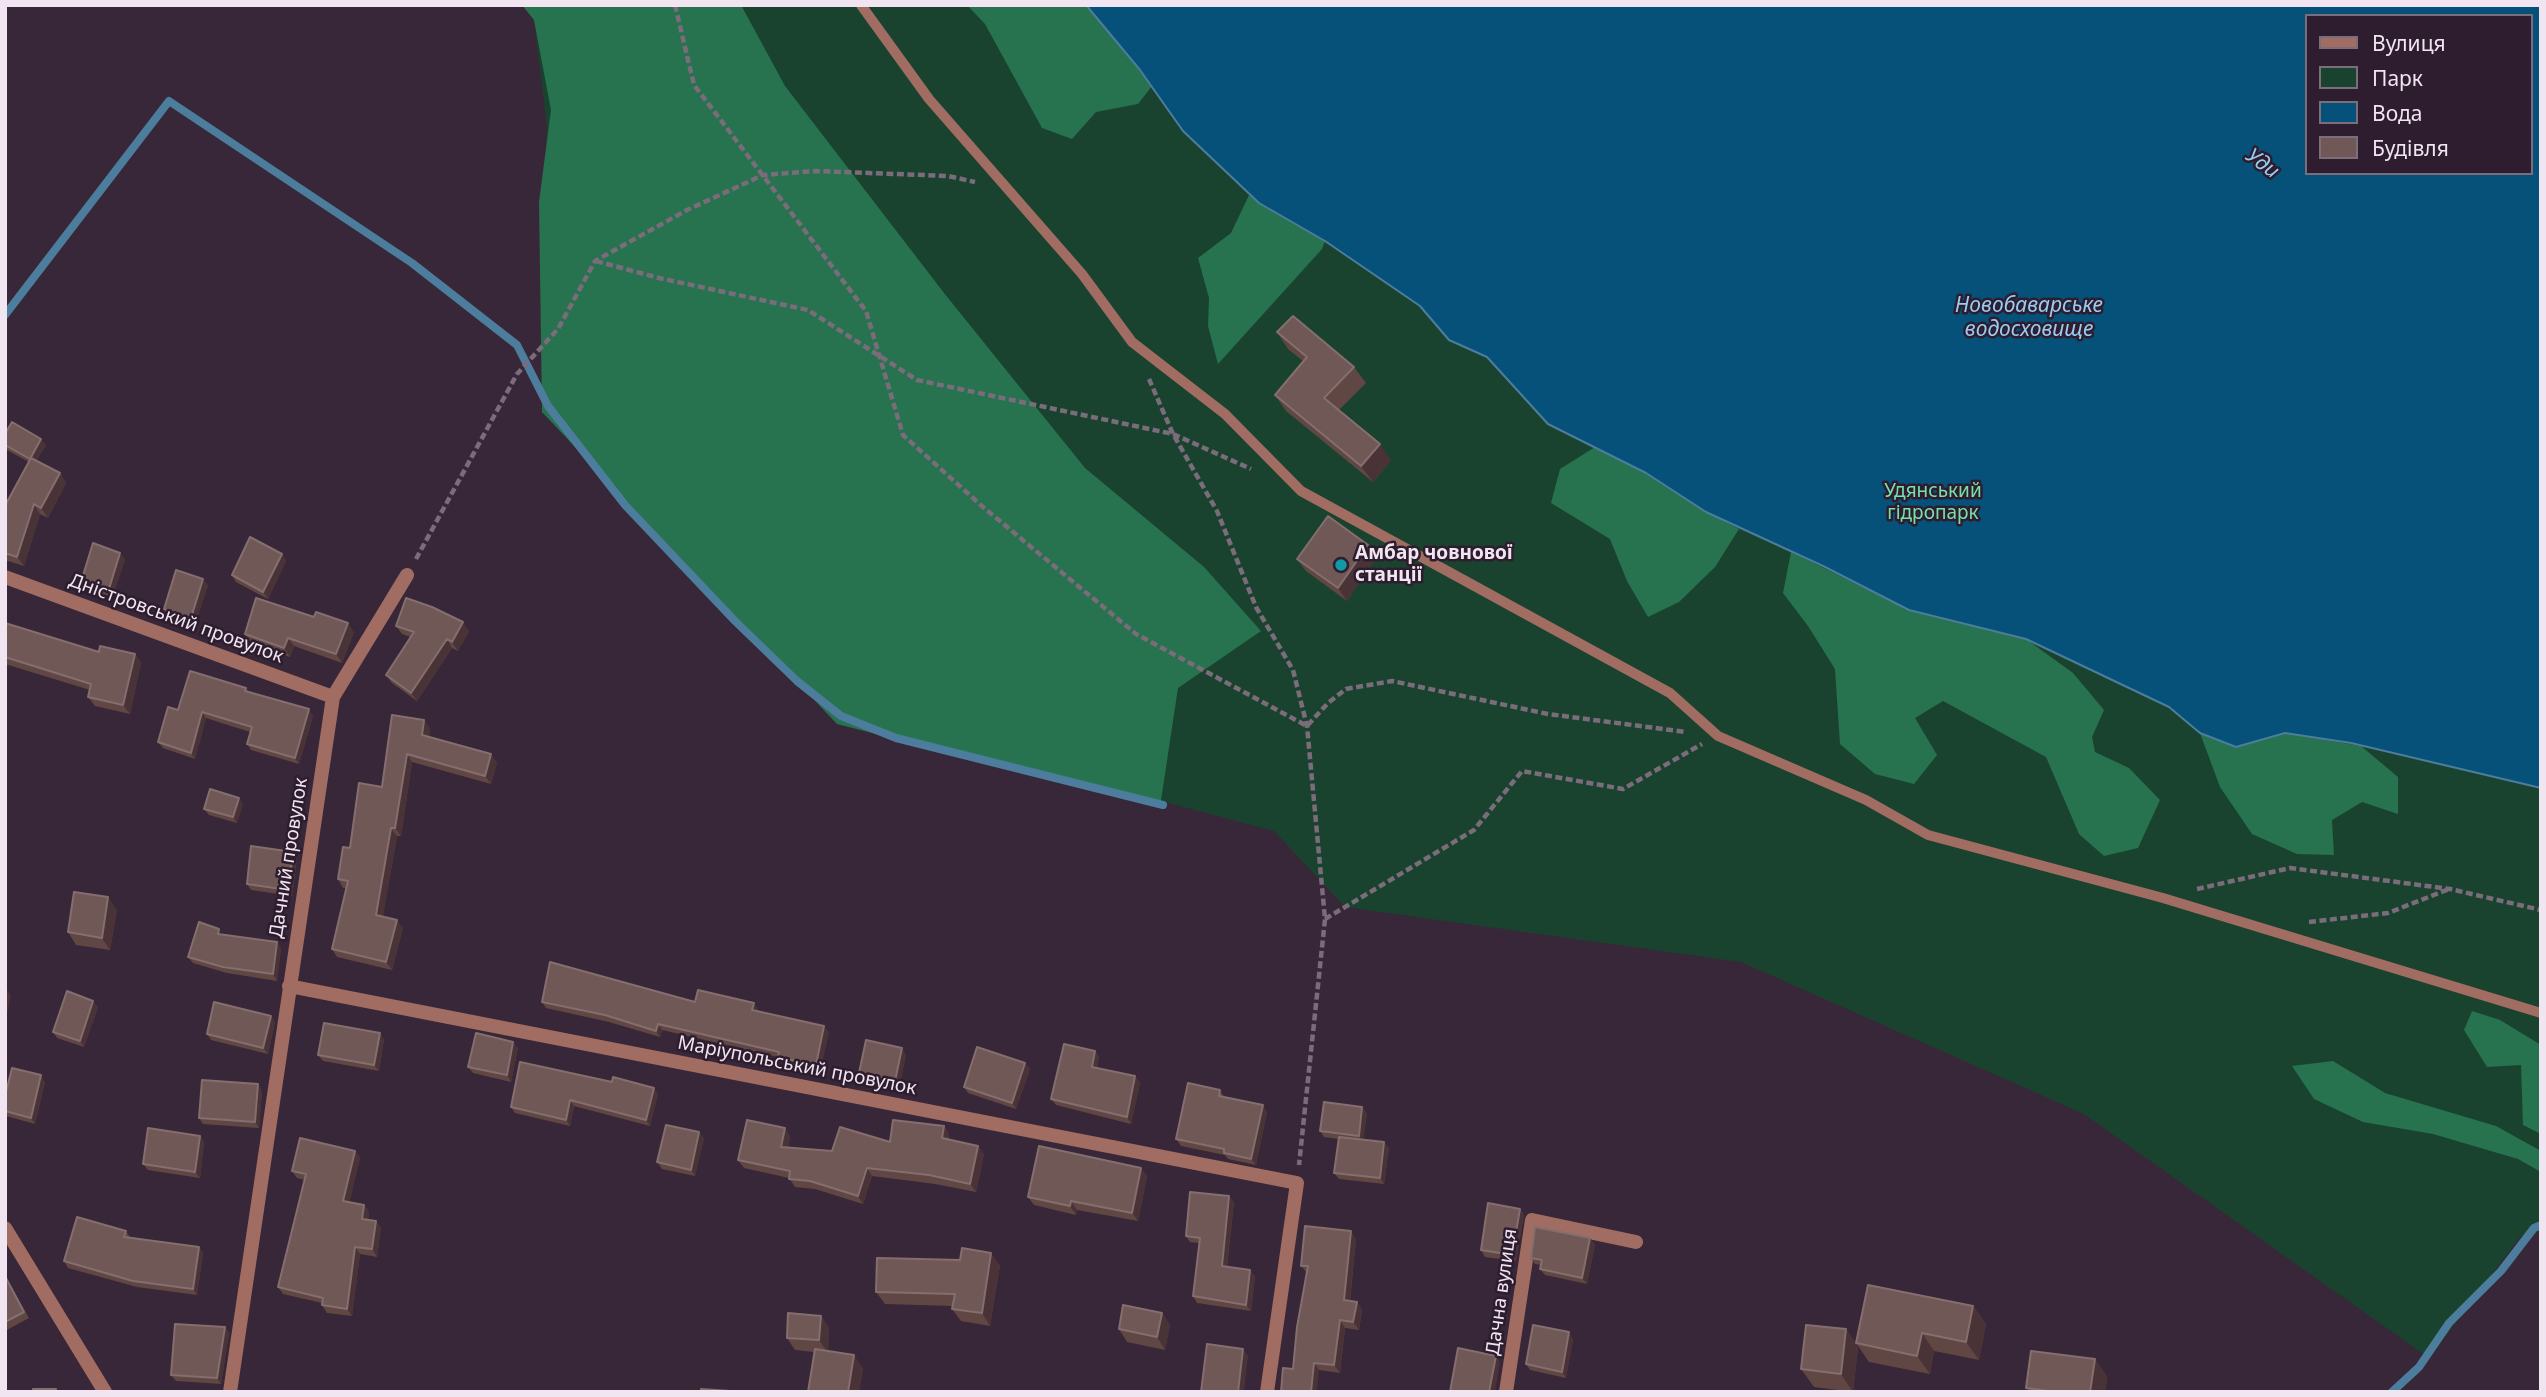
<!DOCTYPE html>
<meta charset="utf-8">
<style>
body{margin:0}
#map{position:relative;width:2546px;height:1397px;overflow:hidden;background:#382738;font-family:"Noto Sans",sans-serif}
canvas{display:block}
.frame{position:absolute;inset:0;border:7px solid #f0e5f0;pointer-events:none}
.legend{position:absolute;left:2305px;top:14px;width:228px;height:161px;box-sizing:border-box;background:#2d1d2e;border:2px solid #7b6d7c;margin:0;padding:9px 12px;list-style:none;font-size:21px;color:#f0e5f0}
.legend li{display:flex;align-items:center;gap:14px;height:35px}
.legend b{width:35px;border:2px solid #7b6d7c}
</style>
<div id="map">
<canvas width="2546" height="1397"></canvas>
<div class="frame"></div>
<ul class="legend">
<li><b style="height:9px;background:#a16d63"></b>Вулиця</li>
<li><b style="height:19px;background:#1a432f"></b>Парк</li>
<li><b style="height:19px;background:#065179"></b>Вода</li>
<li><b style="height:19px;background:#6f5856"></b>Будівля</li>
</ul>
</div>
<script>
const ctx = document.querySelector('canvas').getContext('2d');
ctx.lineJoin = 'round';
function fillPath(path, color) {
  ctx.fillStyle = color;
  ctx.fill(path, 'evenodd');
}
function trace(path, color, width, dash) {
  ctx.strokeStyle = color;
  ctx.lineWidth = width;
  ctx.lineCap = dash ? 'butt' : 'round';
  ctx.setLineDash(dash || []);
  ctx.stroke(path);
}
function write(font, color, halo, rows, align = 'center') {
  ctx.font = font + ' "Noto Sans",sans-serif';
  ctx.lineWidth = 5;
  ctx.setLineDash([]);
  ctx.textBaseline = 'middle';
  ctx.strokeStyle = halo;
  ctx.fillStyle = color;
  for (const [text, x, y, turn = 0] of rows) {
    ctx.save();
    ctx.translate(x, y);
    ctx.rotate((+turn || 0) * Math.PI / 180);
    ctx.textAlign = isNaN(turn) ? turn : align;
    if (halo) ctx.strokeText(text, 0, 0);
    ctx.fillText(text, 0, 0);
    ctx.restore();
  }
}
fillPath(new Path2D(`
 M 522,5 L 2541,5 L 2541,1232 L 2521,1236 L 2429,1358 L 2084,1114 L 1741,962 L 1345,907 L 1274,831 L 841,716 L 543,207 L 547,127 L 534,20 ZM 2306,16 L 2530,16 L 2530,173 L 2306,173 Z`), '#1a432f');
fillPath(new Path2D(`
 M 522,5 L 741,5 L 785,86 L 944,293 L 1085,468 L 1204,567 L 1261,631 L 1178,688 L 1160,807 L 837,724 L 542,412 L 539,202 L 551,110 L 534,20 Z
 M 967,5 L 1086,5 L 1152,86 L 1138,104 L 1096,112 L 1072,139 L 1042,128 L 985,24 Z
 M 1250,193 L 1259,203 L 1325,241 L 1322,249 L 1218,364 L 1208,326 L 1209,298 L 1198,258 L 1231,233 Z
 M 1595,447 L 1646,473 L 1706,512 L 1739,529 L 1715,567 L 1679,602 L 1648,617 L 1627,581 L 1610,539 L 1551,503 L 1560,469 Z
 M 1791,552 L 1909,610 L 2026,639 L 2073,673 L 2104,710 L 2092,737 L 2095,752 L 2129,768 L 2160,800 L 2138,848 L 2104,856 L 2079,834 L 2046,757 L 1943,701 L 1915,718 L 1937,755 L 1914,784 L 1875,774 L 1840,744 L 1835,669 L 1808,626 L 1783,593 Z
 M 2200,733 L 2236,747 L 2285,733 L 2361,746 L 2398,777 L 2398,814 L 2362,802 L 2332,820 L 2334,855 L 2297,854 L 2252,834 L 2220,787 Z
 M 2472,1011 L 2500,1020 L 2541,1045 L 2541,1134 L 2523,1125 L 2521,1065 L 2487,1067 L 2464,1030 Z
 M 2333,1061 L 2385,1093 L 2496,1126 L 2541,1151 L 2541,1172 L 2518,1159 L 2433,1134 L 2363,1122 L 2314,1099 L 2292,1066 Z`), '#27724f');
const water = new Path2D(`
 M 1086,5 L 2541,5 L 2541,788 L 2351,743 L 2285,733 L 2236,747 L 2200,733 L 2169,707 L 2026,639 L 1909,610 L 1823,566 L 1706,512 L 1646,473 L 1548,424 L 1487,357 L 1449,340 L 1420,306 L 1325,241 L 1259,203 L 1183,131 L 1140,70 ZM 2306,16 L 2530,16 L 2530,173 L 2306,173 Z`);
fillPath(water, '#065179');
trace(water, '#4c7d9d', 2);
trace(new Path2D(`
 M 5,315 L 169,101 L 412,263 L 517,345 L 548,406 L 625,505 L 735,621 L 797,681 L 841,716 L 896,738 L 1163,805
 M 2392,1392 L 2419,1367 L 2449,1323 L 2501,1271 L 2534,1228 L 2541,1225`), '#4c7d9d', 8);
trace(new Path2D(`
 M 675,5 L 694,85 L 866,311 L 903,435 L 983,507 L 1136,634 L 1307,726 L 1328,703 L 1346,689 L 1392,681 L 1548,714 L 1686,732
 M 596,261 L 659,278 L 808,310 L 917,380 L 1173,434 L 1251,469
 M 1149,379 L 1173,434 L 1217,511 L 1256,607 L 1293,670 L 1307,726 L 1325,919 L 1299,1165
 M 416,559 L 517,374 L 558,329 L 595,261 L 687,210 L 763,175 L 816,171 L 948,176 L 975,182
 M 2197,889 L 2290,868 L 2450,889 L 2541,910
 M 1325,919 L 1474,830 L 1522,771 L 1623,789 L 1702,744
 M 2309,922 L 2388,913 L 2449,889`), '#7b6c7b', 4.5, [7, 3.5]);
trace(new Path2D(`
 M 861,5 L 929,99 L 1082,274 L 1132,342 L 1225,414 L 1301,491 L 1670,693 L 1718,736 L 1866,800 L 1928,835 L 2163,898 L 2541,1013`), '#a16d63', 10);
trace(new Path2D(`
 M 5,577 L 333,697
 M 289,986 L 1297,1183 L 1267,1392
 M 5,1228 L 105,1392
 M 230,1392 L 333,697 L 407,575
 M 1506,1392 L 1532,1220 L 1636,1242`), '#a16d63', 14);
fillPath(new Path2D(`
 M 1277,332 L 1354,367 L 1366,383 L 1339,410 L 1391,460 L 1373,482 L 1286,411 L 1275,395 L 1303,361 L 1288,349 Z
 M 5,434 L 46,445 L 36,461 L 60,473 L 66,483 L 48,518 L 40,514 L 24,566 L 5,560 L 5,508 L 29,462 L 5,449 Z
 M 1368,545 L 1376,558 L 1347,601 L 1306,571 L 1297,559 Z
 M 282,554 L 286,561 L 268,599 L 236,582 L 232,575 Z
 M 125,559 L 112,598 L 86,589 L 81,582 Z
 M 208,585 L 195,624 L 168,615 L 164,609 Z
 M 5,623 L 99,652 L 135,654 L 141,663 L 130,714 L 95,706 L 88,697 L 90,690 L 5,664 Z
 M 396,626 L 469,631 L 458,651 L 452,648 L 417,701 L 392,683 L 386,675 L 410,637 L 402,634 Z
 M 354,632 L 342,663 L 294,646 L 290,657 L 251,643 L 245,634 Z
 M 246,688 L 249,692 L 313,716 L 299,764 L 251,750 L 247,744 L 250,732 L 206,718 L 195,759 L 163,748 L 158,742 L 178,710 Z
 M 424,720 L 430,729 L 429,737 L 497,762 L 491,784 L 412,762 L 401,836 L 397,836 L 383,916 L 403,928 L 392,970 L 337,957 L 332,949 L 347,888 L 343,888 L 338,879 L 350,848 L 382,787 Z
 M 243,804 L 237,823 L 209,815 L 204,809 Z
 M 293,852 L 297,858 L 292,896 L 251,890 L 247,884 Z
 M 117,910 L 110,950 L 76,945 L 68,932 Z
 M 223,934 L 281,948 L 277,981 L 227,973 L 193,963 L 188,957 Z
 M 542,1002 L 695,1002 L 754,1003 L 758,1010 L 757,1011 L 829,1032 L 820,1071 L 782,1063 L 778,1057 L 662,1030 L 660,1037 L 609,1022 L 546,1008 Z
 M 98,1007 L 84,1047 L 57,1038 L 53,1032 Z
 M 275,1022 L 268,1054 L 211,1040 L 207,1034 Z
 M 384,1039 L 379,1071 L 323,1061 L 318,1055 Z
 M 518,1048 L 511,1082 L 473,1073 L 468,1067 Z
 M 1095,1051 L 1099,1057 L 1097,1068 L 1135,1076 L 1140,1083 L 1131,1124 L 1056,1105 L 1051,1099 Z
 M 906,1055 L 899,1087 L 863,1079 L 859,1073 Z
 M 1030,1069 L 1016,1109 L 968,1093 L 964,1087 Z
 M 45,1082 L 35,1124 L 6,1116 L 5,1096 Z
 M 612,1082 L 658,1094 L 650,1126 L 574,1106 L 570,1126 L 515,1113 L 511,1107 Z
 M 1220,1090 L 1224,1097 L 1267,1112 L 1256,1165 L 1228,1159 L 1225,1155 L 1181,1146 L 1176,1139 Z
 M 262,1091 L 259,1128 L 203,1124 L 199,1118 Z
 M 1367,1113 L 1363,1140 L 1389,1148 L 1384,1184 L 1339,1179 L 1334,1173 L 1339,1139 L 1324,1137 L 1320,1131 Z
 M 944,1126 L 949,1134 L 949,1140 L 978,1146 L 984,1154 L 976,1192 L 935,1184 L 872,1176 L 863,1204 L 815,1189 L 795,1187 L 789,1178 L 744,1168 L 738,1160 L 790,1136 L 788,1147 L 832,1151 L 890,1142 Z
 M 200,1136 L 204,1142 L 200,1178 L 148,1170 L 143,1164 Z
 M 704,1138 L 695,1176 L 662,1169 L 657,1162 Z
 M 355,1151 L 360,1158 L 349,1203 L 364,1205 L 369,1212 L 368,1220 L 376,1221 L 381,1228 L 377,1257 L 360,1254 L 352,1316 L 327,1313 L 322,1305 L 322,1303 L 283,1294 L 278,1287 L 305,1180 L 297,1178 L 292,1171 Z
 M 1141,1168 L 1147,1176 L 1138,1221 L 1077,1210 L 1076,1215 L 1034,1205 L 1028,1197 Z
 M 1234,1202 L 1227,1267 L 1255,1276 L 1251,1311 L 1197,1303 L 1193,1296 L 1199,1243 L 1190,1242 L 1186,1236 Z
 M 1520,1209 L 1524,1215 L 1516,1261 L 1485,1257 L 1481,1250 Z
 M 126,1231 L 130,1237 L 199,1247 L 203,1253 L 197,1295 L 137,1287 L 68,1268 L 64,1261 Z
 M 1356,1239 L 1350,1301 L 1357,1302 L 1362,1310 L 1359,1330 L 1345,1328 L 1340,1373 L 1319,1370 L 1293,1369 L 1307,1273 L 1301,1266 Z
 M 1595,1244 L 1587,1284 L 1545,1275 L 1540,1269 L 1541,1265 L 1535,1264 L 1531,1258 Z
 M 1000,1265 L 990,1326 L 961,1321 L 952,1309 L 953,1306 L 885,1304 L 876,1292 Z
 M 5,1278 L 10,1284 L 29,1318 L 5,1331 Z
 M 1973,1306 L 1986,1324 L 1979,1360 L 1934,1351 L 1930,1374 L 1869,1362 L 1856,1343 Z
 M 1162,1313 L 1170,1325 L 1165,1350 L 1127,1342 L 1119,1329 Z
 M 821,1316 L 829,1328 L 828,1351 L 863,1368 L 859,1392 L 808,1392 L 814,1352 L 795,1350 L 787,1338 Z
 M 225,1327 L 229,1333 L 221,1384 L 176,1381 L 171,1375 Z
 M 1846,1329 L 1858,1347 L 1853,1392 L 1814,1387 L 1801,1369 Z
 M 1573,1339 L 1566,1378 L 1530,1370 L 1526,1364 Z
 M 2095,1359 L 2107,1377 L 2105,1392 L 2029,1392 L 2026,1388 Z`), '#604743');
fillPath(new Path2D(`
 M 41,439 L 46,445 L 34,465 L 30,459 Z
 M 1380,444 L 1391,460 L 1373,482 L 1361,466 Z
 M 60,473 L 66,483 L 48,518 L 41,508 Z
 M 34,504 L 40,514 L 24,566 L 17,557 Z
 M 1368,545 L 1376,558 L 1347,601 L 1338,588 Z
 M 120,553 L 125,559 L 112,598 L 108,592 Z
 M 282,554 L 286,561 L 268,599 L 263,592 Z
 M 203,579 L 208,585 L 195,624 L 191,618 Z
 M 463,622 L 469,631 L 458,651 L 452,642 Z
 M 348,623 L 354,632 L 342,663 L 336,654 Z
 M 288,638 L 294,646 L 290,657 L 284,648 Z
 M 447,639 L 452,648 L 417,701 L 411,693 Z
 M 135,654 L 141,663 L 130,714 L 123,705 Z
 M 309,709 L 313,716 L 299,764 L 295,758 Z
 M 202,712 L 206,718 L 195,759 L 191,753 Z
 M 424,720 L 430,729 L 428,744 L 422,735 Z
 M 407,754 L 412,762 L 401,836 L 395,828 Z
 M 491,754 L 497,762 L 491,784 L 485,776 Z
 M 239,798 L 243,804 L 237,823 L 233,817 Z
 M 391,828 L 397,836 L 382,923 L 376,915 Z
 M 293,852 L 297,858 L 292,896 L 288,890 Z
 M 108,897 L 117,910 L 110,950 L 102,938 Z
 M 397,920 L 403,928 L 392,970 L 386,962 Z
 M 277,942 L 281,948 L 277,981 L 273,974 Z
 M 7,990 L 11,996 L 5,1022 L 5,996 Z
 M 93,1001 L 98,1007 L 84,1047 L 80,1041 Z
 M 754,1003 L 758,1010 L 756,1016 L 752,1010 Z
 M 271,1016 L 275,1022 L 268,1054 L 263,1048 Z
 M 658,1024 L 662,1030 L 660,1037 L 656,1031 Z
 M 824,1026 L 829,1032 L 820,1071 L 816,1065 Z
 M 380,1033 L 384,1039 L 379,1071 L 374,1065 Z
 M 513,1042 L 518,1048 L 511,1082 L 507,1075 Z
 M 902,1048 L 906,1055 L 899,1087 L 895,1081 Z
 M 1095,1051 L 1099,1057 L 1096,1073 L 1092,1067 Z
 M 1025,1063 L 1030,1069 L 1016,1109 L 1012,1103 Z
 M 41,1075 L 45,1082 L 35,1124 L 31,1118 Z
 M 1135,1076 L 1140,1083 L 1131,1124 L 1127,1117 Z
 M 258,1084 L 262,1091 L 259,1128 L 255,1122 Z
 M 654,1088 L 658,1094 L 650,1126 L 646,1120 Z
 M 570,1100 L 574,1106 L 570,1126 L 566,1120 Z
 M 1263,1105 L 1267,1112 L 1256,1165 L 1251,1159 Z
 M 1362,1107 L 1367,1113 L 1363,1142 L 1359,1136 Z
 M 944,1126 L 949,1134 L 948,1146 L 942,1138 Z
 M 785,1128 L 790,1136 L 787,1155 L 781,1147 Z
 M 699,1132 L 704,1138 L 695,1176 L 691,1170 Z
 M 200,1136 L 204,1142 L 200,1178 L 195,1172 Z
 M 1384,1142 L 1389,1148 L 1384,1184 L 1380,1178 Z
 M 978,1146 L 984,1154 L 976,1192 L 970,1184 Z
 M 355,1151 L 360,1158 L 348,1209 L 343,1201 Z
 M 867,1168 L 872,1176 L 863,1204 L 858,1196 Z
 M 1141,1168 L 1147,1176 L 1138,1221 L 1132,1213 Z
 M 1229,1196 L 1234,1202 L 1226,1272 L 1222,1266 Z
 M 1071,1201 L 1077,1210 L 1076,1215 L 1070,1206 Z
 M 364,1205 L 369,1212 L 367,1226 L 362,1219 Z
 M 1520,1209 L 1524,1215 L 1516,1261 L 1512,1255 Z
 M 376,1221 L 381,1228 L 377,1257 L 372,1249 Z
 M 1351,1231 L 1356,1239 L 1349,1308 L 1344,1300 Z
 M 1590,1238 L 1595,1244 L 1587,1284 L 1582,1278 Z
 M 199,1247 L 203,1253 L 197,1295 L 193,1289 Z
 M 355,1247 L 360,1254 L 352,1316 L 347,1309 Z
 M 991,1253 L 1000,1265 L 990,1326 L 982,1313 Z
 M 1250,1270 L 1255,1276 L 1251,1311 L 1246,1305 Z
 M 1357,1302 L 1362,1310 L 1359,1330 L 1353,1322 Z
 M 1973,1306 L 1986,1324 L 1979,1360 L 1966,1342 Z
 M 1162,1313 L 1170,1325 L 1165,1350 L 1157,1337 Z
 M 821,1316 L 829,1328 L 828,1353 L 819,1340 Z
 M 1340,1320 L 1345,1328 L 1340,1373 L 1334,1365 Z
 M 225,1327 L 229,1333 L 221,1384 L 217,1378 Z
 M 1846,1329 L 1858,1347 L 1853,1392 L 1841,1374 Z
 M 1569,1332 L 1573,1339 L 1566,1378 L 1562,1372 Z
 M 1922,1333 L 1934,1351 L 1930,1374 L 1917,1356 Z
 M 1243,1349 L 1248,1356 L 1244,1392 L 1238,1392 Z
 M 854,1355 L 863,1368 L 859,1392 L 848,1392 Z
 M 1496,1356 L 1500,1362 L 1495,1392 L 1489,1392 Z
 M 2095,1359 L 2107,1377 L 2105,1392 L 2090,1392 Z
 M 1314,1363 L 1319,1370 L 1317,1392 L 1311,1392 Z`), '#493337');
const building = new Path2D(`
 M 1293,316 L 1354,367 L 1324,398 L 1380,444 L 1361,466 L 1275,395 L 1307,357 L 1277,332 Z
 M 12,422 L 41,439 L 30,459 L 5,445 L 5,434 Z
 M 31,458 L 60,473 L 41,508 L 34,504 L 17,557 L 5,553 L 5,508 L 7,502 Z
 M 1328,516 L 1368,545 L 1338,588 L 1297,559 Z
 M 250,537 L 282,554 L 263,592 L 232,575 Z
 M 93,543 L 120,553 L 108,592 L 81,582 Z
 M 176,570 L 203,579 L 191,618 L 164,609 Z
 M 256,598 L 314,617 L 316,612 L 348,623 L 336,654 L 288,638 L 284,648 L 245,634 Z
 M 406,598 L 432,607 L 463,622 L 452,642 L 447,639 L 411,693 L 386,675 L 414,632 L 396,626 Z
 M 5,623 L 99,652 L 100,646 L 135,654 L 123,705 L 88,697 L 91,684 L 5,657 Z
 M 190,671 L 246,688 L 245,691 L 309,709 L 295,758 L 247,744 L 252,727 L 202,712 L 191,753 L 158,742 L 168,707 L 178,710 Z
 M 392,715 L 424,720 L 422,735 L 491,754 L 485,776 L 407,754 L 395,828 L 391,828 L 376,915 L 397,920 L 386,962 L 332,949 L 348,881 L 338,879 L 343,847 L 350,848 L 359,783 L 382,787 Z
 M 210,789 L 239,798 L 233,817 L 204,809 Z
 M 251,846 L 293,852 L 288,890 L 247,884 Z
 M 74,892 L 108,897 L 102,938 L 68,932 Z
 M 199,922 L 219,929 L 218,934 L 277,942 L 273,974 L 223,967 L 188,957 Z
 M 550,962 L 695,1002 L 698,990 L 754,1003 L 752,1010 L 824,1026 L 816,1065 L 778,1057 L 779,1052 L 658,1024 L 656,1031 L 605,1015 L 542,1002 Z
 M 67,991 L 93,1001 L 80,1041 L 53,1032 Z
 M 214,1002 L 271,1016 L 263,1048 L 207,1034 Z
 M 324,1023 L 380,1033 L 374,1065 L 318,1055 Z
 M 476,1033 L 513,1042 L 507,1075 L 468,1067 Z
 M 866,1040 L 902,1048 L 895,1081 L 859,1073 Z
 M 1064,1044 L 1095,1051 L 1092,1067 L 1135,1076 L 1127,1117 L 1051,1099 Z
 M 977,1047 L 1025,1063 L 1012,1103 L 964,1087 Z
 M 520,1062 L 612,1082 L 613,1077 L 654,1088 L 646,1120 L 570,1100 L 566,1120 L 511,1107 Z
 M 12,1068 L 41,1075 L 31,1118 L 5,1111 L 5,1096 Z
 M 202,1080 L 258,1084 L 255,1122 L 199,1118 Z
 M 1188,1083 L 1220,1090 L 1219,1096 L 1263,1105 L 1251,1159 L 1224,1153 L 1224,1149 L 1176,1139 Z
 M 1324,1102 L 1362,1107 L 1359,1136 L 1320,1131 Z
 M 747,1120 L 785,1128 L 781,1147 L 832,1151 L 840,1127 L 890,1142 L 893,1120 L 944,1126 L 942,1138 L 978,1146 L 970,1184 L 929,1175 L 867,1168 L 858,1196 L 810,1181 L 789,1179 L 790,1171 L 738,1160 Z
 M 666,1125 L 699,1132 L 691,1170 L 657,1162 Z
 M 148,1128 L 200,1136 L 195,1172 L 143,1164 Z
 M 1339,1137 L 1384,1142 L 1380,1178 L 1334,1173 Z
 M 300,1138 L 355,1151 L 343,1201 L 364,1205 L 362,1219 L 376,1221 L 372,1249 L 355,1247 L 347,1309 L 322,1305 L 323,1298 L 278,1287 L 306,1174 L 292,1171 Z
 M 1039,1146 L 1141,1168 L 1132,1213 L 1071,1201 L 1070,1206 L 1028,1197 Z
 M 1190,1192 L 1229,1196 L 1222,1266 L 1250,1270 L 1246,1305 L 1193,1296 L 1200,1238 L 1186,1236 Z
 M 1488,1203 L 1520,1209 L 1512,1255 L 1481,1250 Z
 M 77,1217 L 126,1231 L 124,1237 L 199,1247 L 193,1289 L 133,1281 L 64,1261 Z
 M 1305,1226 L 1351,1231 L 1344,1300 L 1357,1302 L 1353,1322 L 1340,1320 L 1334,1365 L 1314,1363 L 1311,1392 L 1281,1392 L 1283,1368 L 1293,1369 L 1297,1327 L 1308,1266 L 1301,1266 Z
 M 1535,1227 L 1590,1238 L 1582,1278 L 1540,1269 L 1542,1260 L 1531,1258 Z
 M 962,1248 L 991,1253 L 982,1313 L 952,1309 L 955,1294 L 876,1292 L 877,1258 L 960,1260 Z
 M 6,1278 L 24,1312 L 5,1322 L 5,1278 Z
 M 1868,1285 L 1973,1306 L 1966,1342 L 1922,1333 L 1917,1356 L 1856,1343 Z
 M 1123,1305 L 1162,1313 L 1157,1337 L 1119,1329 Z
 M 788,1313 L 821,1316 L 819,1340 L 787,1338 Z
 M 175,1324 L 225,1327 L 217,1378 L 171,1375 Z
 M 1533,1325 L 1569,1332 L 1562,1372 L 1526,1364 Z
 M 1806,1325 L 1846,1329 L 1841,1374 L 1801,1369 Z
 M 1207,1344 L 1243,1349 L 1238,1392 L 1201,1392 Z
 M 1458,1348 L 1496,1356 L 1489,1392 L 1450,1392 Z
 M 815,1349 L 854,1355 L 848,1392 L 808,1392 Z
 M 2031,1351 L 2095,1359 L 2090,1392 L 2056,1392 L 2026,1388 Z
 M 33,1389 L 56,1389 L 56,1392 L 33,1392 Z
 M 701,1389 L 745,1392 L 701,1392 Z`);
fillPath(building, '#6f5856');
trace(building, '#846e6e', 2);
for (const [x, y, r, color] of [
 [1341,565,7,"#0f9aa8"]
]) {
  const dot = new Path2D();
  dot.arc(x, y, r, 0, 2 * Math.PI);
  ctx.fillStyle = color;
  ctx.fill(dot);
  trace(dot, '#2d1d2e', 2.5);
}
write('19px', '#79e0ab', '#2d1d2e', [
 ["Удянський",1933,492],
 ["гідропарк",1933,514]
]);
write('bold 19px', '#f0e5f0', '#2d1d2e', [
 ["Амбар човнової",1355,554],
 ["станції",1355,576]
], 'left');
write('19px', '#f0e5f0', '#2d1d2e', [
 ["Дністровський провулок",176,619,20],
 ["Дачний провулок",289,858,-81],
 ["Маріупольський провулок",797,1066,11],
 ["Дачна вулиця",1502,1292,-82]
]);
write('italic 21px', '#9accf1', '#2d1d2e', [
 ["Уди",2262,164,36],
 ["Новобаварське",2029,306],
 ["водосховище",2029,330]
]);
</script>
